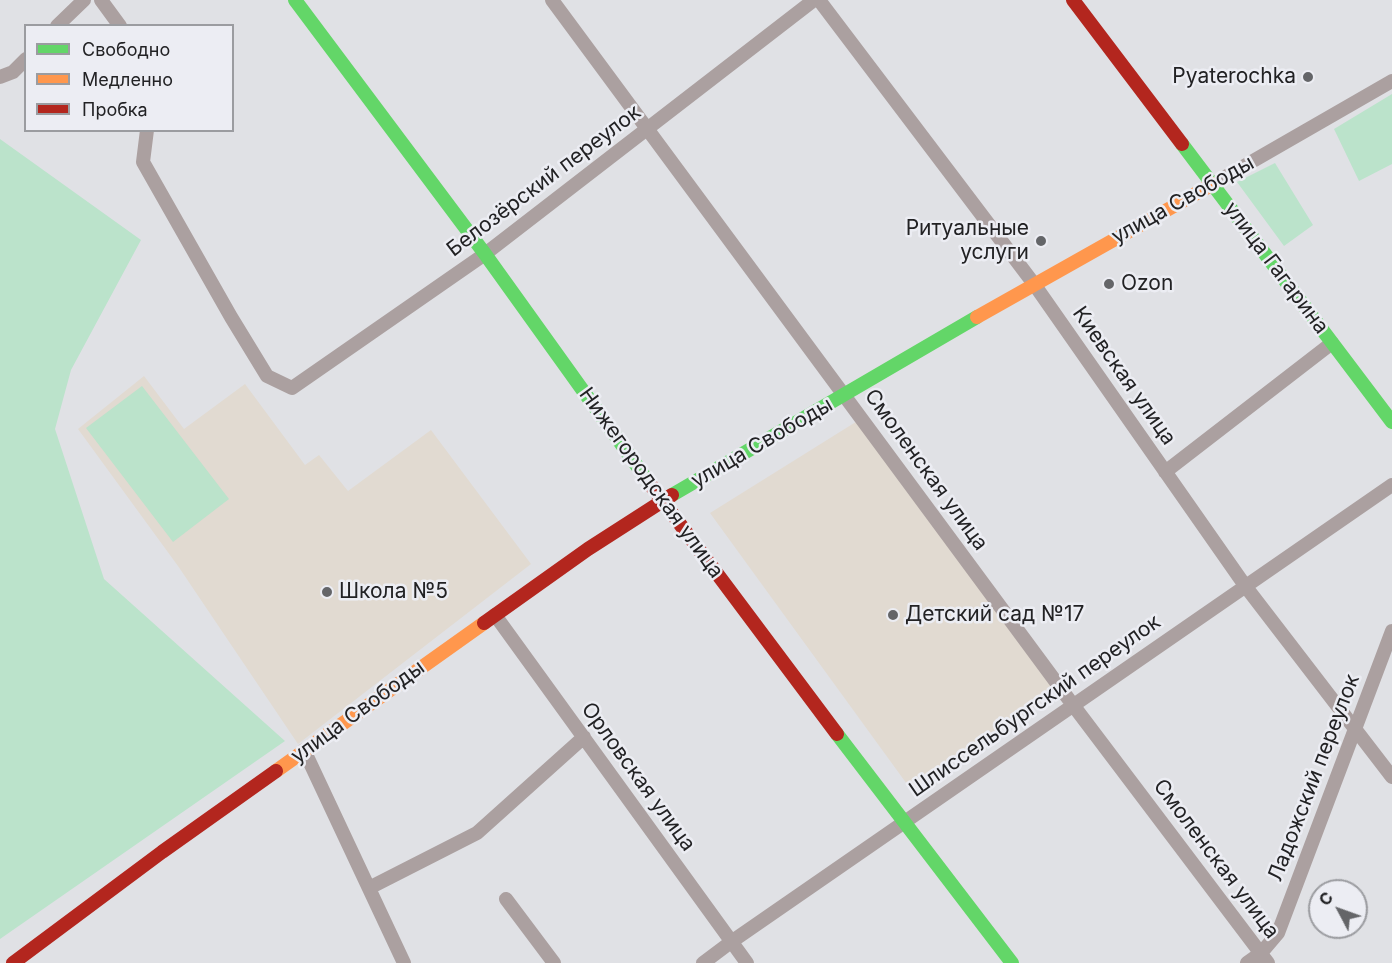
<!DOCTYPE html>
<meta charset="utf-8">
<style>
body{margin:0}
#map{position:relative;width:1392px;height:963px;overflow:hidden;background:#e0e1e5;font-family:Inter,sans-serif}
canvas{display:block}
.legend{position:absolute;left:24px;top:24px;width:210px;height:108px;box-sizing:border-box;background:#ecedf3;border:2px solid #9b9ca0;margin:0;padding:8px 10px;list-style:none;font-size:18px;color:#222224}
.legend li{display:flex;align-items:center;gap:12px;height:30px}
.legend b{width:30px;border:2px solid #9b9ca0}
.north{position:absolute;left:1308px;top:879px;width:60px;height:60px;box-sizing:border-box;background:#ecedf3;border:2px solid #9b9ca0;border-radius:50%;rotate:311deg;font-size:16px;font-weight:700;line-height:24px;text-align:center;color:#222224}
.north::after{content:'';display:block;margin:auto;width:21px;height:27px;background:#646568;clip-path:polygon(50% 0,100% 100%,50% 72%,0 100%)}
</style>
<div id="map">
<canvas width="1392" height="963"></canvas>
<ul class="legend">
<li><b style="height:8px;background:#63d668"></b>Свободно</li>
<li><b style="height:8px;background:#ff974d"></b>Медленно</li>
<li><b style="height:8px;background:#b3261e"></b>Пробка</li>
</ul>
<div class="north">С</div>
</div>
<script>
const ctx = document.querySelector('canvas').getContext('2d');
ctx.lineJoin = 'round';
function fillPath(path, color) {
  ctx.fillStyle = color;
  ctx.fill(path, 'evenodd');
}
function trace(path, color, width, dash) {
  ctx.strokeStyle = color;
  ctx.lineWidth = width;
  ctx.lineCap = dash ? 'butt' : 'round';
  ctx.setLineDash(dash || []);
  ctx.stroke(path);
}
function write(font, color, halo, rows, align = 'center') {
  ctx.font = font + ' Inter,sans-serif';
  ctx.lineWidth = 5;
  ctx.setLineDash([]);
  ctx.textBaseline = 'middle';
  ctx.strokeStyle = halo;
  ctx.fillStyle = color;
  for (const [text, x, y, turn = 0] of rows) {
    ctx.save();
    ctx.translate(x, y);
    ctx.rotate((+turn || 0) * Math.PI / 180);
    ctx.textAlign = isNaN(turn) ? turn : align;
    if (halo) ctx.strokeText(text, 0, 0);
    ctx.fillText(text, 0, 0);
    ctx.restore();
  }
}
fillPath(new Path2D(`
 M 144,376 L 184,429 L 245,384 L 305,465 L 319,455 L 348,491 L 431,430 L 531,564 L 298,744 L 178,566 L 78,429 Z
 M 859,420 L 1056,691 L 912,791 L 710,513 Z`), '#e1dad1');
fillPath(new Path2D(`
 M 1392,94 L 1392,164 L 1359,181 L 1334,129 Z
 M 0,139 L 141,240 L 71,370 L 55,429 L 104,579 L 285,741 L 0,939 Z
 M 1275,163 L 1313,225 L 1284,246 L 1237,182 Z
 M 142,386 L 229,499 L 173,542 L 86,428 Z`), '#bbe3cb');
trace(new Path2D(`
 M 101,0 L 120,26
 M 552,0 L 1073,705 L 1268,963
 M 819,0 L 1034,284 L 1246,587 L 1392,777
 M 57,26 L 84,0
 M 0,77 L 13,72 L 26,59
 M 147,130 L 143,162 L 231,317 L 267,376 L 292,388 L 485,254 L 814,0
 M 1213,184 L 1392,81
 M 1165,472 L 1332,343
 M 495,615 L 747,963
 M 304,750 L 404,963
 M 369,888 L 477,833 L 584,737
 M 506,899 L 554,963
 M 703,963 L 731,942 L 1392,485
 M 1247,963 L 1261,953 L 1278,933 L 1392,631`), '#aba0a0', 14);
trace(new Path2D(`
 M 295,0 L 485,254 L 650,484
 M 1182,144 L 1392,422
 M 672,495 L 977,317
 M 837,734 L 1012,963`), '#63d668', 14);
trace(new Path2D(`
 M 977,317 L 1213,184
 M 276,771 L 484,623`), '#ff974d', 14);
trace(new Path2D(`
 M 1073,0 L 1182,144
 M 650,484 L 837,734
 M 484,623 L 588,549 L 672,495
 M 13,963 L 162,852 L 276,771`), '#b3261e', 14);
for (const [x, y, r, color] of [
 [1308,77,6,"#646568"],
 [1041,241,6,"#646568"],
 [1109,284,6,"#646568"],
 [327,592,6,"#646568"],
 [893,615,6,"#646568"]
]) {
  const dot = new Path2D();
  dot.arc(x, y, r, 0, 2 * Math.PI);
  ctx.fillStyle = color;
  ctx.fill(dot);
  trace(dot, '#ecedf3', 2);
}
write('21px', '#222224', '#ecedf3', [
 ["Pyaterochka",1296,77,"right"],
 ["Ритуальные",1029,229,"right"],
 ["услуги",1029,253,"right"],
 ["Ozon",1121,284],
 ["Школа №5",339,592],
 ["Детский сад №17",905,615]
], 'left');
write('21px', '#222224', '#ecedf3', [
 ["Белозёрский переулок",544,181,-37],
 ["улица Свободы",1183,200,-29],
 ["улица Гагарина",1276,268,53],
 ["Киевская улица",1124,376,55],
 ["улица Свободы",762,443,-30],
 ["Смоленская улица",926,470,54],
 ["Нижегородская улица",651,483,54],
 ["Шлиссельбургский переулок",1035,706,-35],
 ["улица Свободы",358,712,-36],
 ["Орловская улица",638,777,54],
 ["Ладожский переулок",1314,778,-69],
 ["Смоленская улица",1216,859,53]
]);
</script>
